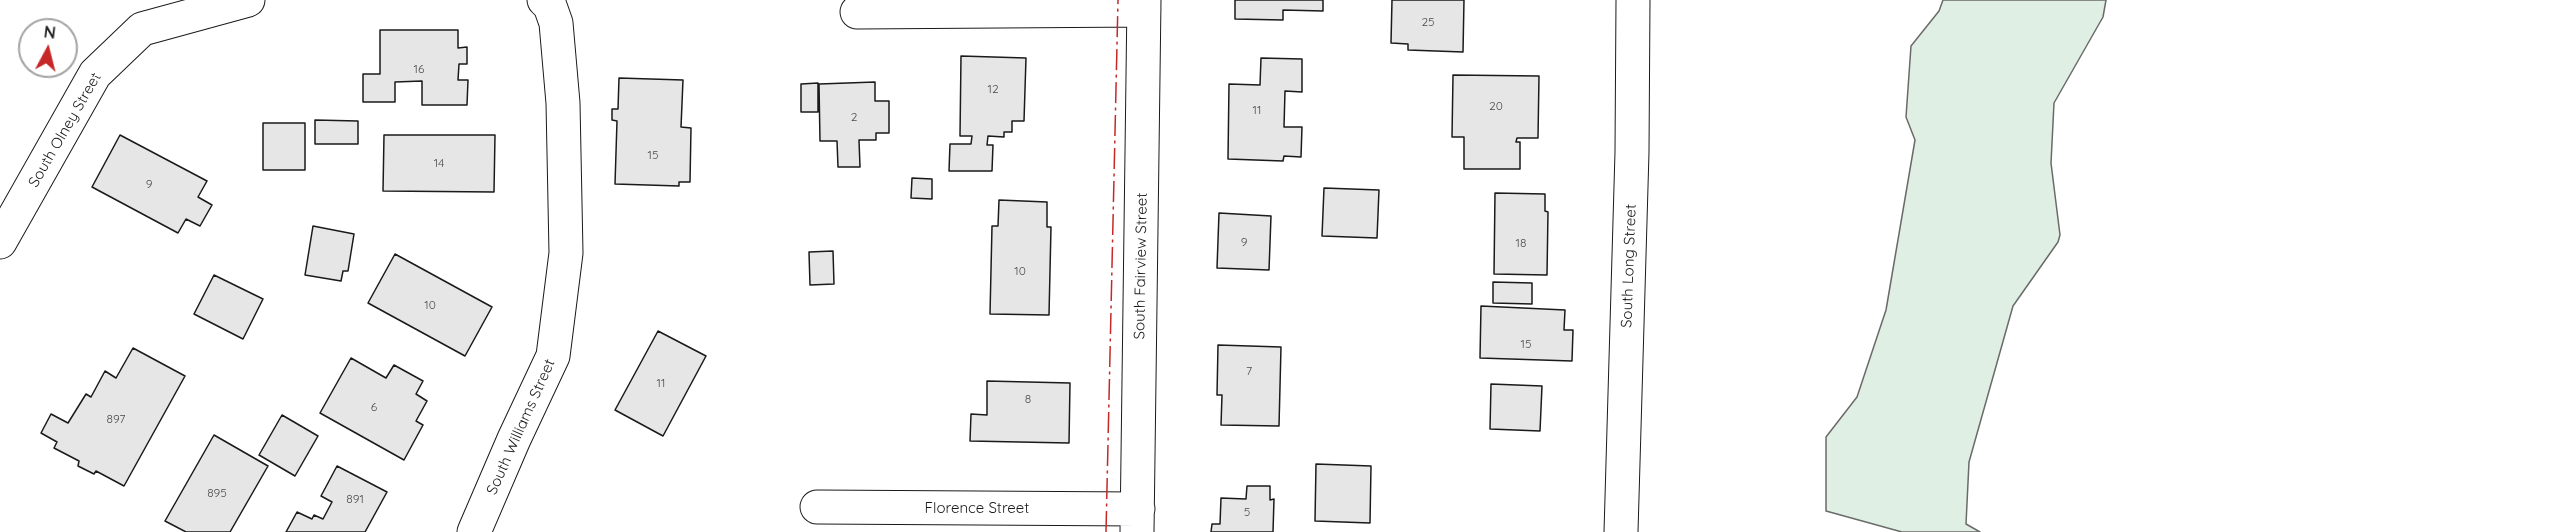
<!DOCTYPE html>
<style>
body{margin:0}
#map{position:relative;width:2560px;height:532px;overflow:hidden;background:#fff;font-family:Quicksand,sans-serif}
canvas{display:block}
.north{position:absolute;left:18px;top:18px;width:60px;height:60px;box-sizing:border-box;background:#fff;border:2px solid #a3a3a3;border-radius:50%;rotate:7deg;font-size:16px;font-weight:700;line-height:24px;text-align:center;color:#1a1a1a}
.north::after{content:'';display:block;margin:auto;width:21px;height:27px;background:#c62828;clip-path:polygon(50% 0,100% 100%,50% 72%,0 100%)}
</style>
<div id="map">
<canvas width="2560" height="532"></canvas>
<div class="north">N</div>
</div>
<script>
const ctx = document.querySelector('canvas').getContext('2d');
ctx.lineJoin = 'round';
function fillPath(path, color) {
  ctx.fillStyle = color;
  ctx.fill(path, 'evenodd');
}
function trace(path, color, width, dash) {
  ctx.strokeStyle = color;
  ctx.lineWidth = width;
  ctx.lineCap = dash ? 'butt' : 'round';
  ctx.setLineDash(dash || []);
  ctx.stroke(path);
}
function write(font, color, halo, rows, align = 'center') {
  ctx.font = font + ' Quicksand,sans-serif';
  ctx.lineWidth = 4.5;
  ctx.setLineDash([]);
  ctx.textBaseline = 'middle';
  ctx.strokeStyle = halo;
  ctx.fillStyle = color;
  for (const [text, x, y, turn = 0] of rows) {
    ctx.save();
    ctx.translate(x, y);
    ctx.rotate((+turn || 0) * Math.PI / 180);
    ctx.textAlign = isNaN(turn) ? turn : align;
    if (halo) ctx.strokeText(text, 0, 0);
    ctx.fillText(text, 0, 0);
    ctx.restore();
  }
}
const green = new Path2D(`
 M 1943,0 L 2106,0 L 2103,17 L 2054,103 L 2051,163 L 2060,235 L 2058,242 L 2013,306 L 1969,462 L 1966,524 L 1980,532 L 1902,532 L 1826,511 L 1826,437 L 1857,397 L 1886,310 L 1915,140 L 1906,117 L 1911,46 L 1939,11 Z`);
fillPath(green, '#e0efe3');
trace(green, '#6a6a6a', 1.5);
const building = new Path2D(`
 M 1235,0 L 1323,0 L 1323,11 L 1283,10 L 1283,20 L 1235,19 Z
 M 1392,0 L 1464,0 L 1463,52 L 1408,50 L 1408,44 L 1391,43 Z
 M 380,30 L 458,30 L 458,48 L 467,47 L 467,64 L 459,64 L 458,80 L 468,80 L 467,105 L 422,105 L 422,81 L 395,82 L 395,102 L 363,102 L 363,74 L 380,74 Z
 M 961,56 L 1026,58 L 1024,121 L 1012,121 L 1012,132 L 1004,132 L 1004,137 L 988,136 L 987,145 L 993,145 L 992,171 L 949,171 L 950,144 L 971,144 L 972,136 L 960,136 Z
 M 1261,58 L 1302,59 L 1302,92 L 1285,91 L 1284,127 L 1302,127 L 1301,157 L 1284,156 L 1283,161 L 1228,159 L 1229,84 L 1260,85 Z
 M 1453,75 L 1539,76 L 1538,138 L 1517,138 L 1516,142 L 1520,142 L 1520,169 L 1464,169 L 1464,137 L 1452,137 Z
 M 619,78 L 683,80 L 681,127 L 691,128 L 690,182 L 679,182 L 679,186 L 615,184 L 617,121 L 612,120 L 612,109 L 618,109 Z
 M 875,82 L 875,101 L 889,101 L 889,133 L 876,133 L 876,140 L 859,140 L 860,167 L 838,167 L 837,141 L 820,141 L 819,84 Z
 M 818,83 L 818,112 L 801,112 L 801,84 Z
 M 315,120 L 358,121 L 358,144 L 315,144 Z
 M 263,123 L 305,123 L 305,170 L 263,170 Z
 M 120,135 L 207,181 L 198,197 L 212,205 L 200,226 L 186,219 L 178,233 L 92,187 Z
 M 384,135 L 495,135 L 494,192 L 383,191 Z
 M 912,178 L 932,179 L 932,199 L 911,198 Z
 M 1324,188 L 1379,190 L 1377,238 L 1322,236 Z
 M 1495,193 L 1545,194 L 1545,211 L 1548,212 L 1547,275 L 1494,274 Z
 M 999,200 L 1047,202 L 1047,227 L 1051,227 L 1049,315 L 990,314 L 992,226 L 998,226 Z
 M 1219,213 L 1271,216 L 1269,270 L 1217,268 Z
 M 313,226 L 354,234 L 348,271 L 343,271 L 341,281 L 305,275 Z
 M 833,251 L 834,284 L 810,285 L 809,252 Z
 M 395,254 L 492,307 L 465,356 L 368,303 Z
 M 214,275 L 263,299 L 243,339 L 194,314 Z
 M 1493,282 L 1532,283 L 1532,304 L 1493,303 Z
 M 1481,306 L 1565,310 L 1564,330 L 1573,330 L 1572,361 L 1480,358 Z
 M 658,331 L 706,356 L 663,436 L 615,410 Z
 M 1218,345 L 1281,347 L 1279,426 L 1221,425 L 1222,395 L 1217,395 Z
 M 133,348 L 185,376 L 124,486 L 96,471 L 94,474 L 78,466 L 79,461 L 54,448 L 57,442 L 41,433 L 51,414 L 68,423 L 86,394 L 91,397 L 105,371 L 116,378 Z
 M 351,358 L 386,378 L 394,365 L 423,381 L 416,394 L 427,401 L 416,421 L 423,425 L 404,460 L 320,413 Z
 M 987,381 L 1070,383 L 1069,443 L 970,441 L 971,414 L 987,415 Z
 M 1491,384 L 1542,386 L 1540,431 L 1490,429 Z
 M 282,415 L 318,436 L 295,476 L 259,455 Z
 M 214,435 L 268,466 L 230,532 L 186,532 L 165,521 Z
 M 1316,464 L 1371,466 L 1370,523 L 1315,521 Z
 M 337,466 L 387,492 L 365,532 L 286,532 L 297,512 L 312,519 L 314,515 L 323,519 L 332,502 L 321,496 Z
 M 1247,486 L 1270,486 L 1270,500 L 1274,499 L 1273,532 L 1211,532 L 1212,524 L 1220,524 L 1221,498 L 1246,499 Z`);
fillPath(building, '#e6e6e6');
trace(building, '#1a1a1a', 1.5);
const minor = new Path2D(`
 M 857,12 L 1144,10
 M 0,242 L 95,74 L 142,29 L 248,0
 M 817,507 L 1138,509
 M 474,532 L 514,439 L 553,356 L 566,253 L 563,103 L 556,23 L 550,6 L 544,0
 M 1137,532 L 1144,0
 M 1621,532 L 1632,152 L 1633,0`);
trace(minor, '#1a1a1a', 35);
trace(minor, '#fff', 33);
trace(new Path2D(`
 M 1106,532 L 1118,0`), '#c62828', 1.5, [21, 4.5, 3, 4.5]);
write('12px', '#4d4d4d', null, [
 ["25",1428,22],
 ["16",419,69],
 ["12",993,89],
 ["20",1496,106],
 ["11",1257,110],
 ["2",854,117],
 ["15",653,155],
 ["14",439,163],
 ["9",149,184],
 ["9",1244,242],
 ["18",1521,243],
 ["10",1020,271],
 ["10",430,305],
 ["15",1526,344],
 ["7",1249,371],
 ["11",661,383],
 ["8",1028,399],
 ["6",374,407],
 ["897",116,419],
 ["895",217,493],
 ["891",355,499],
 ["5",1247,512]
]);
write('15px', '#1a1a1a', '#fff', [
 ["South Olney Street",65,130,-60],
 ["South Fairview Street",1141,266,-89],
 ["South Long Street",1629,266,-88],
 ["South Williams Street",521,427,-66],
 ["Florence Street",977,508]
]);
</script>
